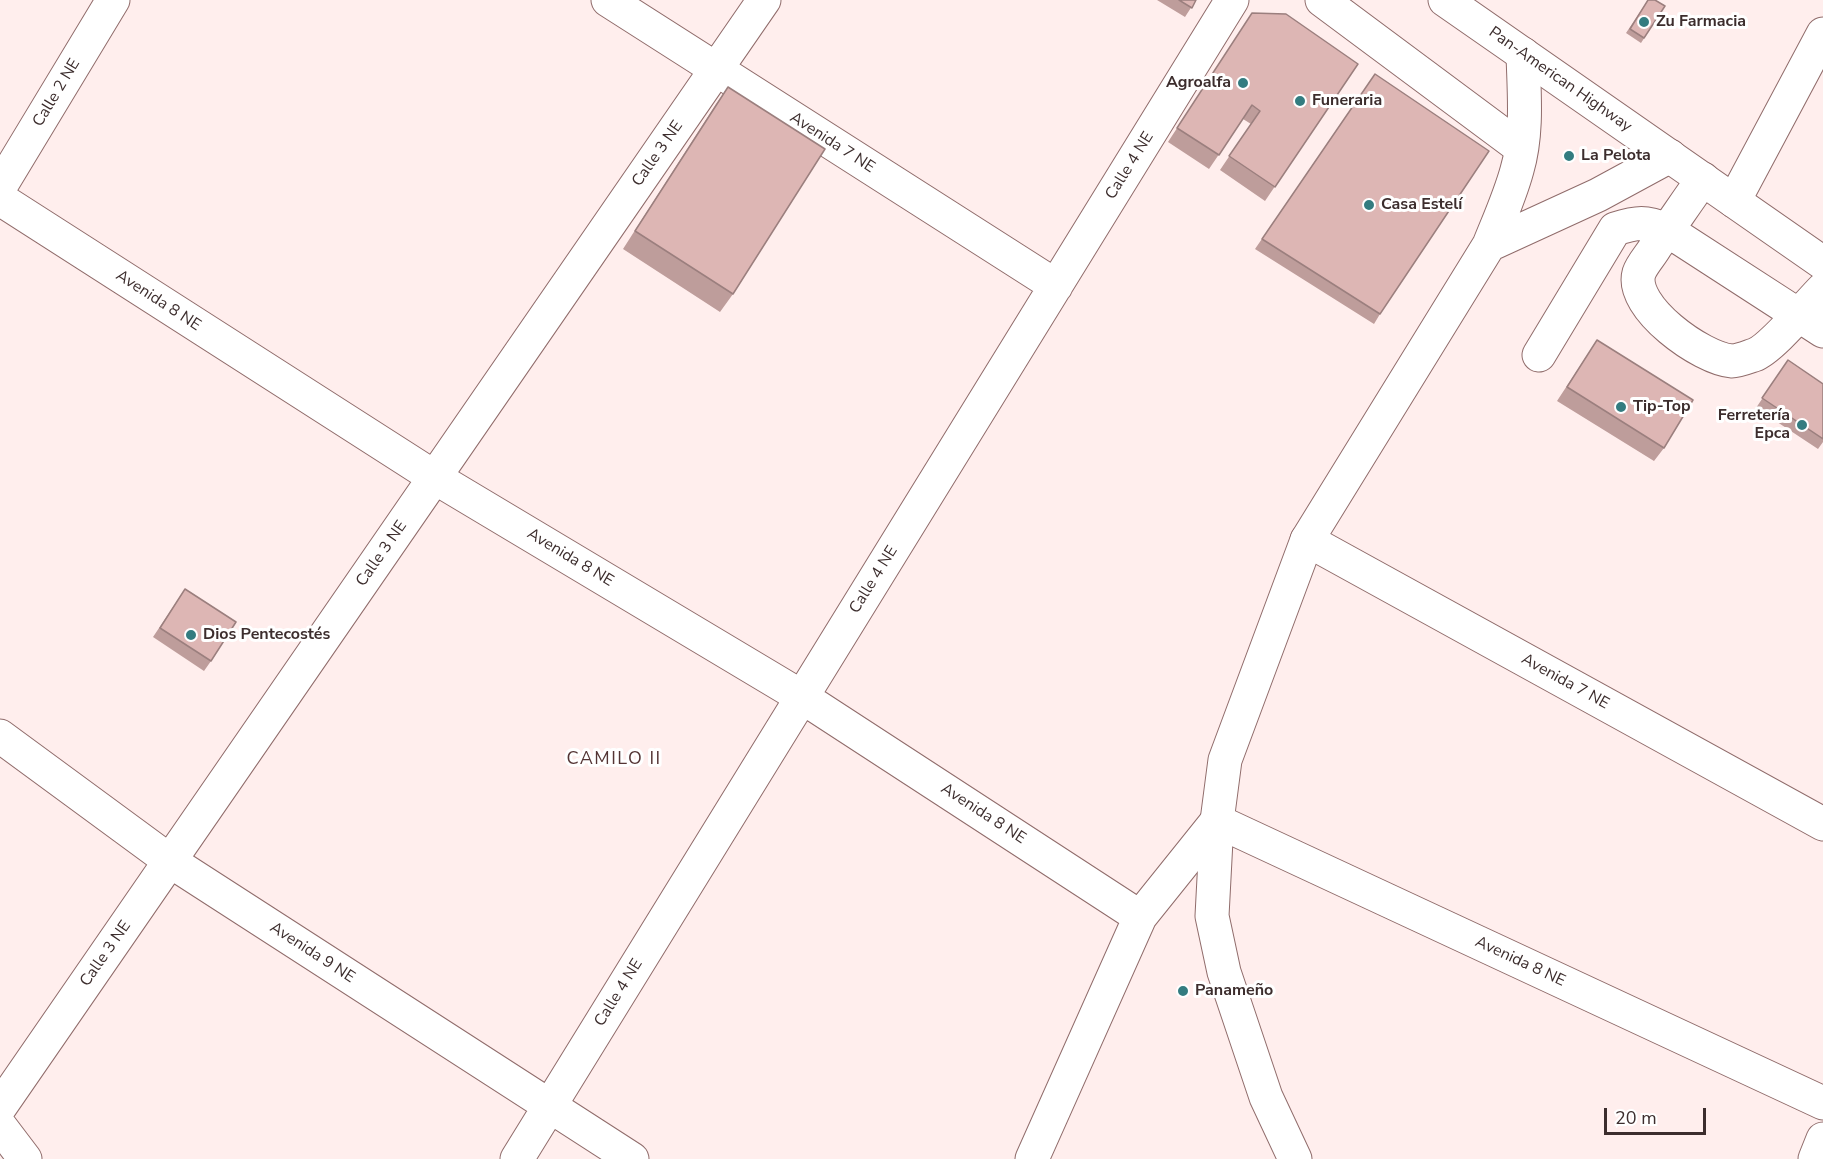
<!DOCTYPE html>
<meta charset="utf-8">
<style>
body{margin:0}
#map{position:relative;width:1823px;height:1159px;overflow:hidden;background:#ffeeed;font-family:"Nunito Sans",sans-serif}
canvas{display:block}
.scale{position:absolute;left:1604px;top:1108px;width:102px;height:27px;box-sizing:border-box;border:3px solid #3c2d2d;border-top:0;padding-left:8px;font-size:18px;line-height:21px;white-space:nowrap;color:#3c2d2d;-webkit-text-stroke:4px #fff;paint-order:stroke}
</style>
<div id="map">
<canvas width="1823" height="1159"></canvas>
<div class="scale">20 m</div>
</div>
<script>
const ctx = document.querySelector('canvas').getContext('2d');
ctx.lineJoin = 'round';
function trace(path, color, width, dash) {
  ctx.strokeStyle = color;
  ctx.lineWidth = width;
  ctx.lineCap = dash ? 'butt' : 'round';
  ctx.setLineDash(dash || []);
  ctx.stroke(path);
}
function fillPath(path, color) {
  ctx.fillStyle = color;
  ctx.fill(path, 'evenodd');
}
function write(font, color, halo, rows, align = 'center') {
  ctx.font = font + ' "Nunito Sans",sans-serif';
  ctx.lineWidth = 6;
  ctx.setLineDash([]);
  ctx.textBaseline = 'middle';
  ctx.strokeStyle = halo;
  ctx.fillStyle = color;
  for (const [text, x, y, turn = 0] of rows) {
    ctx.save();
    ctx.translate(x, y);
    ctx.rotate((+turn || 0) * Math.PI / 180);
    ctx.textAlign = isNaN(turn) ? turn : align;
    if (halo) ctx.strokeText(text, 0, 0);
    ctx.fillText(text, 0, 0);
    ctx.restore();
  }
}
const minor = new Path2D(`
 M 608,0 L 1056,286
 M 1322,0 L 1521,148
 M 1703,179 C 1687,201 1672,224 1656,246 C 1651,255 1642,264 1639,273 C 1629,307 1702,359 1732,361 C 1738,361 1748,357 1754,355 C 1771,349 1808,304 1823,289
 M 0,187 L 113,0
 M 0,199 L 434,477 L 802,697 L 1140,917
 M 1734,201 L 1823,34
 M 1539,355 L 1615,229 C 1637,222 1646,221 1667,230 L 1823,331
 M 1307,540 L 1823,824
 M 0,736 L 170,861 L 632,1159
 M 0,1107 L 764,0
 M 0,1126 L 25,1159
 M 517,1159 L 1232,0
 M 1032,1159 L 1140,917 L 1217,821 L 1823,1103
 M 1815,1159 L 1823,1139`);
const major = new Path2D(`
 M 1489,245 L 1598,195 L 1670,156
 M 1295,1159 L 1266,1097 L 1224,972 L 1212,916 L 1217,821 L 1225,760 L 1307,540 L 1489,245 C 1499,220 1510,196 1517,170 C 1528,133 1524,92 1523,54`);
const highway = new Path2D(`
 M 1445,0 L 1823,263`);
trace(minor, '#906c6b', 35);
trace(major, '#906c6b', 35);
trace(highway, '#906c6b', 35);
trace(minor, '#fff', 33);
trace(major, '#fff', 33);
trace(highway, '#fff', 33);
fillPath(new Path2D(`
 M 1157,0 L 1196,0 L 1185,17 Z
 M 1648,0 L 1665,6 L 1641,43 L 1626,33 Z
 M 1252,13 L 1358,64 L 1265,201 L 1220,170 L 1251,124 L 1243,119 L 1209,169 L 1168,142 Z
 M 1375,74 L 1380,314 L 1374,324 L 1255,249 Z
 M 728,87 L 733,294 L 720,312 L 623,249 L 716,104 Z
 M 1597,340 L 1664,448 L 1654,461 L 1557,401 Z
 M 1788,360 L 1823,384 L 1823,442 L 1818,449 L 1756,408 Z
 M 179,598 L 211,661 L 204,671 L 153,637 Z`), '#be9d9b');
const building = new Path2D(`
 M 1179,0 L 1196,0 L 1192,8 Z
 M 1648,0 L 1655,0 L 1665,6 L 1644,38 L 1630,29 Z
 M 1252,13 L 1286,14 L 1358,64 L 1275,187 L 1229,156 L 1260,111 L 1252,105 L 1219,155 L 1177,128 Z
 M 1375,74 L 1489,151 L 1380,314 L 1262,239 Z
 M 728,87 L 825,149 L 733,294 L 635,231 Z
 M 1597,340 L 1693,400 L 1664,448 L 1567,387 Z
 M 1788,360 L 1823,384 L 1823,439 L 1762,398 Z
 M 185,589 L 236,622 L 211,661 L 160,628 Z`);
fillPath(building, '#ddb6b4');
trace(building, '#9b7f7e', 1.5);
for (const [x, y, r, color] of [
 [1644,22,6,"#337c80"],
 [1243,83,6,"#337c80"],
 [1300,101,6,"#337c80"],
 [1569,156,6,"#337c80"],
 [1369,205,6,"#337c80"],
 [1621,407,6,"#337c80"],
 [1802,425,6,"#337c80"],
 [191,635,6,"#337c80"],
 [1183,991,6,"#337c80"]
]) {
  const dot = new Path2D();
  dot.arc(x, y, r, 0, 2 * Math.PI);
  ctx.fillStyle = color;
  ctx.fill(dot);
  trace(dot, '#fff', 2);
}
write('bold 16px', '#3c2d2d', '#fff', [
 ["Zu Farmacia",1656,22],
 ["Agroalfa",1231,83,"right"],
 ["Funeraria",1312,101],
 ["La Pelota",1581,156],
 ["Casa Estelí",1381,205],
 ["Tip-Top",1633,407],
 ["Ferretería",1790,416,"right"],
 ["Epca",1790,434,"right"],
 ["Dios Pentecostés",203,635],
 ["Panameño",1195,991]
], 'left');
write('16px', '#3c2d2d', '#fff', [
 ["Pan-American Highway",1560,80,35],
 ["Calle 2 NE",57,93,-59],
 ["Avenida 7 NE",832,143,33],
 ["Calle 3 NE",658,154,-55],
 ["Calle 4 NE",1130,166,-58],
 ["Avenida 8 NE",158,301,33],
 ["Calle 3 NE",382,554,-55],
 ["Avenida 8 NE",570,558,31],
 ["Calle 4 NE",874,580,-58],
 ["Avenida 7 NE",1565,682,29],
 ["Avenida 8 NE",983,814,33],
 ["Avenida 9 NE",312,953,33],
 ["Calle 3 NE",106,954,-55],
 ["Avenida 8 NE",1520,962,25],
 ["Calle 4 NE",619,993,-58]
]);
ctx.letterSpacing = '1.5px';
write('18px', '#543434', '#fff', [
 ["CAMILO II",614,760]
]);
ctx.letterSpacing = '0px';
</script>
